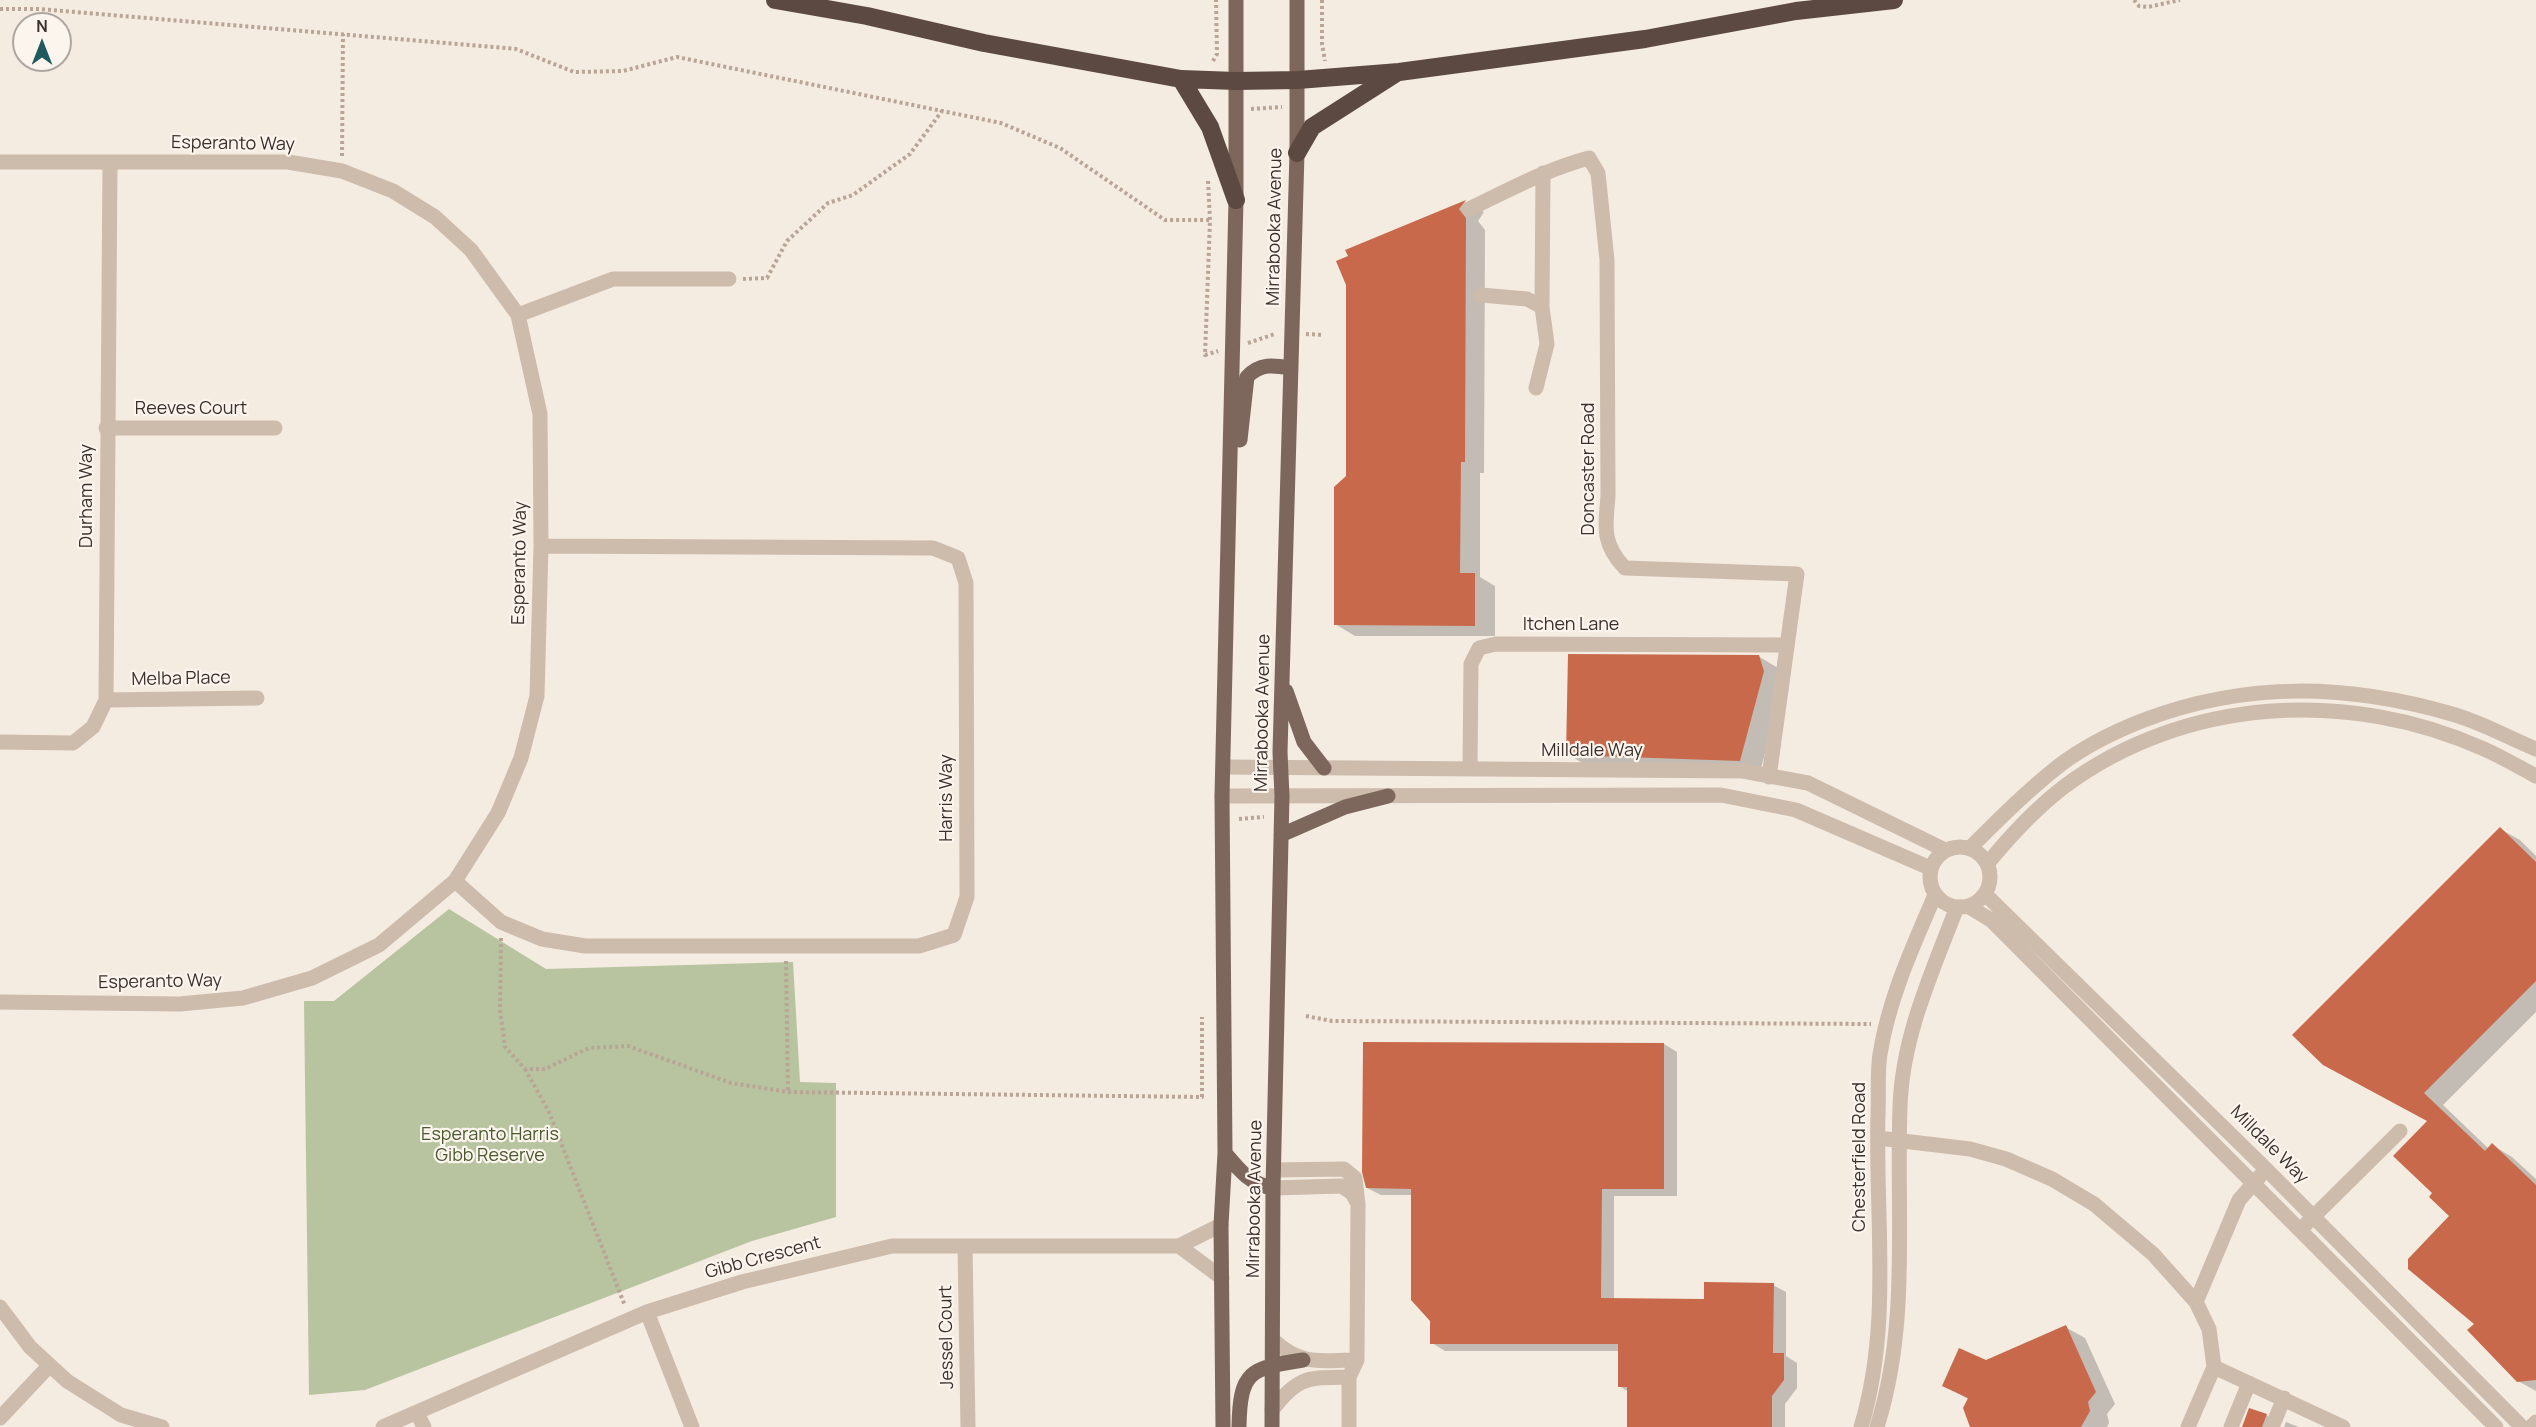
<!DOCTYPE html>
<style>
body{margin:0}
#map{position:relative;width:2536px;height:1427px;overflow:hidden;background:#f4ebe1;font-family:Manrope,sans-serif}
canvas{display:block}
.north{position:absolute;left:12px;top:12px;width:60px;height:60px;box-sizing:border-box;background:#fbf5ee;border:2px solid #aea6a0;border-radius:50%;rotate:0deg;font-size:16px;font-weight:700;line-height:24px;text-align:center;color:#3b302b}
.north::after{content:'';display:block;margin:auto;width:21px;height:27px;background:#1f5a5e;clip-path:polygon(50% 0,100% 100%,50% 72%,0 100%)}
</style>
<div id="map">
<canvas width="2536" height="1427"></canvas>
<div class="north">N</div>
</div>
<script>
const ctx = document.querySelector('canvas').getContext('2d');
ctx.lineJoin = 'round';
function fillPath(path, color) {
  ctx.fillStyle = color;
  ctx.fill(path, 'evenodd');
}
function trace(path, color, width, dash) {
  ctx.strokeStyle = color;
  ctx.lineWidth = width;
  ctx.lineCap = dash ? 'butt' : 'round';
  ctx.setLineDash(dash || []);
  ctx.stroke(path);
}
function write(font, color, halo, rows, align = 'center') {
  ctx.font = font + ' Manrope,sans-serif';
  ctx.lineWidth = 4.5;
  ctx.setLineDash([]);
  ctx.textBaseline = 'middle';
  ctx.strokeStyle = halo;
  ctx.fillStyle = color;
  for (const [text, x, y, turn = 0] of rows) {
    ctx.save();
    ctx.translate(x, y);
    ctx.rotate((+turn || 0) * Math.PI / 180);
    ctx.textAlign = isNaN(turn) ? turn : align;
    if (halo) ctx.strokeText(text, 0, 0);
    ctx.fillText(text, 0, 0);
    ctx.restore();
  }
}
fillPath(new Path2D(`
 M 449,909 L 546,969 L 793,962 L 800,1082 L 836,1083 L 836,1217 L 752,1241 L 365,1390 L 309,1395 L 304,1001 L 334,1001 Z`), '#b8c4a0');
fillPath(new Path2D(`
 M 1465,202 L 1484,212 L 1478,221 L 1485,230 L 1484,473 L 1480,473 L 1480,577 L 1495,586 L 1495,636 L 1355,636 L 1335,624 L 1347,476 L 1350,257 L 1347,250 Z
 M 1758,656 L 1778,668 L 1784,683 L 1760,772 L 1587,766 L 1568,754 Z
 M 2500,829 L 2520,840 L 2536,856 L 2536,1012 L 2443,1105 L 2489,1149 L 2492,1145 L 2512,1157 L 2536,1179 L 2536,1391 L 2518,1381 L 2476,1324 L 2451,1216 L 2434,1193 L 2429,1121 L 2344,1076 Z
 M 1664,1044 L 1677,1052 L 1677,1196 L 1614,1196 L 1614,1299 L 1706,1300 L 1773,1285 L 1786,1292 L 1786,1356 L 1797,1363 L 1797,1388 L 1785,1404 L 1785,1427 L 1628,1427 L 1629,1392 L 1619,1386 L 1620,1351 L 1445,1351 L 1432,1343 L 1432,1320 L 1412,1195 L 1381,1195 L 1367,1188 Z
 M 2065,1327 L 2085,1338 L 2115,1404 L 2107,1414 L 2109,1423 L 2107,1427 L 1972,1427 L 1968,1399 L 1944,1386 L 1986,1362 Z
 M 2266,1415 L 2270,1418 L 2267,1427 L 2242,1427 Z
 M 2286,1422 L 2299,1427 L 2284,1427 Z`), '#0003');
fillPath(new Path2D(`
 M 1466,200 L 1459,209 L 1466,218 L 1465,462 L 1461,462 L 1460,573 L 1475,573 L 1475,626 L 1334,625 L 1334,487 L 1346,476 L 1346,285 L 1336,261 L 1348,256 L 1345,250 Z
 M 1568,654 L 1759,655 L 1764,671 L 1740,761 L 1566,755 Z
 M 2500,827 L 2536,862 L 2536,981 L 2424,1093 L 2485,1151 L 2492,1143 L 2536,1185 L 2536,1380 L 2517,1382 L 2467,1330 L 2474,1324 L 2408,1269 L 2408,1259 L 2449,1216 L 2429,1197 L 2432,1193 L 2393,1156 L 2427,1121 L 2323,1065 L 2292,1035 Z
 M 1363,1042 L 1664,1043 L 1664,1189 L 1602,1189 L 1601,1298 L 1704,1299 L 1704,1282 L 1774,1283 L 1773,1353 L 1784,1353 L 1784,1380 L 1772,1396 L 1772,1427 L 1627,1427 L 1627,1387 L 1618,1387 L 1618,1344 L 1430,1344 L 1430,1321 L 1411,1300 L 1411,1189 L 1366,1188 L 1362,1172 Z
 M 2066,1325 L 2096,1392 L 2088,1402 L 2090,1411 L 2081,1427 L 1970,1427 L 1963,1408 L 1968,1398 L 1942,1386 L 1959,1348 L 1986,1360 Z
 M 2249,1408 L 2267,1414 L 2262,1427 L 2242,1427 Z`), '#c8694b');
trace(new Path2D(`
 M 1322,0 L 1322,44 L 1325,61
 M 2134,0 L 2139,6 L 2148,7 L 2180,0
 M 0,9 L 38,9 L 516,49 L 574,72 L 623,71 L 677,57 L 1001,123 L 1060,148 L 1165,220 L 1210,220
 M 1213,61 L 1217,54 L 1216,0
 M 1251,109 L 1282,107
 M 342,156 L 343,34
 M 1208,181 L 1210,220 L 1205,355 L 1218,351
 M 743,279 L 767,278 L 787,241 L 828,203 L 853,195 L 910,154 L 942,111
 M 1306,334 L 1324,335
 M 1248,343 L 1275,334
 M 1239,819 L 1264,817
 M 501,938 L 500,1010 L 505,1047 L 525,1069 L 545,1069 L 589,1048 L 628,1046 L 731,1083 L 788,1092 L 1202,1097 L 1202,1017
 M 786,961 L 788,1092
 M 1306,1016 L 1332,1021 L 1871,1024
 M 525,1069 L 549,1112 L 625,1306`), '#b9a596', 4, [3, 3]);
trace(new Path2D(`
 M 0,162 L 288,162 L 342,171 L 393,191 L 435,217 L 471,250 L 518,315 L 540,414 L 541,546 L 537,696 L 521,758 L 498,813 L 455,881 L 379,945 L 312,978 L 243,998 L 180,1004 L 0,1002
 M 1469,209 C 1509,190 1547,169 1589,158 L 1598,173 L 1607,260 L 1608,497 C 1605,527 1602,544 1625,568 L 1797,574 L 1769,777
 M 1481,295 L 1527,299 L 1542,307 L 1547,344 L 1536,388
 M 1542,307 L 1543,173
 M 518,315 L 613,279 L 729,279
 M 106,428 L 275,428
 M 106,700 L 257,698
 M 0,742 L 73,743 L 93,727 L 106,700 L 110,163
 M 1223,767 L 1743,771 L 1808,783 L 1945,850
 M 1470,769 L 1471,664 L 1479,648 L 1496,644 L 1787,645
 M 1222,796 L 1721,795 L 1796,810 L 1930,868
 M1930 877a30 30 0 1 1 60 0a30 30 0 1 1-60 0Z
 M 1970,848 C 1999,819 2028,790 2060,765 C 2085,746 2116,731 2144,720 C 2247,681 2347,684 2452,714 C 2481,722 2509,738 2536,749
 M 1988,863 C 2011,835 2036,808 2065,786 C 2185,697 2349,688 2484,749 C 2502,757 2519,767 2536,776
 M 455,881 L 501,922 L 542,939 L 585,946 L 919,946 L 954,935 L 967,897 L 966,583 L 958,558 L 933,548 L 541,546
 M 1985,894 L 2267,1170 L 2522,1427
 M 1968,906 L 1991,920 L 2496,1427
 M 1878,1138 L 1970,1149 L 2006,1159 L 2052,1179 L 2094,1204 L 2153,1254 L 2196,1302 L 2209,1329 L 2214,1367 L 2188,1427
 M 1274,1170 L 1344,1169 L 1355,1178 L 1358,1204 L 1357,1360 L 1349,1377 L 1349,1427
 M 1273,1188 L 1342,1186 L 1352,1193 L 1358,1204
 M 2306,1224 L 2400,1131
 M 965,1246 L 968,1427
 M 1179,1246 L 1222,1278
 M 2196,1302 L 2239,1200 L 2260,1176
 M 0,1307 L 30,1347 L 67,1381 L 121,1415 L 162,1427
 M 647,1312 L 692,1427
 M 1273,1340 C 1303,1367 1319,1360 1357,1360
 M 2214,1367 L 2343,1427
 M 1272,1410 C 1299,1375 1308,1378 1349,1377
 M 417,1413 L 424,1427
 M 0,1418 L 49,1366
 M 383,1427 L 647,1312 L 742,1282 L 892,1246 L 1179,1246 L 1221,1225
 M 1861,1427 C 1892,1325 1875,1219 1878,1114 C 1879,1094 1877,1074 1880,1054 C 1889,998 1913,946 1935,895
 M 1877,1427 C 1910,1323 1896,1215 1900,1107 C 1902,1037 1932,972 1957,907
 M 2231,1427 L 2249,1383
 M 2272,1427 L 2284,1398
 M 2531,1427 L 2536,1422`), '#cdbbac', 15);
trace(new Path2D(`
 M 1240,440 L 1247,377 C 1260,363 1273,365 1291,368
 M 1286,691 L 1304,742 L 1324,768
 M 1281,835 L 1345,807 L 1388,796
 M 1225,1153 C 1239,1170 1250,1184 1273,1188
 M 1223,1427 L 1221,1225 L 1225,1153 L 1222,796 L 1236,200 L 1236,0
 M 1239,1427 C 1240,1371 1250,1368 1303,1360
 M 1272,1427 L 1273,1188 L 1282,796 L 1280,752 L 1297,153 L 1297,0`), '#7d675c', 15);
trace(new Path2D(`
 M 775,0 L 867,16 L 984,43 L 1181,79 L 1236,81 L 1298,80 L 1399,72 L 1645,39 L 1796,11 L 1894,0
 M 1181,79 L 1210,127 L 1236,200
 M 1297,153 L 1312,127 L 1395,74`), '#5c4a42', 18);
write('18px', '#3b302b', '#fbf5ee', [
 ["Esperanto Way",233,144,1],
 ["Mirrabooka Avenue",1275,227,-89],
 ["Reeves Court",191,409],
 ["Doncaster Road",1589,469,-90],
 ["Durham Way",87,496,-90],
 ["Esperanto Way",520,563,-89],
 ["Itchen Lane",1571,625],
 ["Melba Place",181,679,-1],
 ["Mirrabooka Avenue",1263,713,-89],
 ["Milldale Way",1592,751],
 ["Harris Way",947,798,-90],
 ["Esperanto Way",160,982,-1],
 ["Milldale Way",2269,1145,45],
 ["Chesterfield Road",1860,1157,-90],
 ["Mirrabooka Avenue",1255,1199,-89],
 ["Gibb Crescent",763,1258,-15],
 ["Jessel Court",947,1337,-91]
]);
write('18px', '#4a5a2e', '#fbf5ee', [
 ["Esperanto Harris",490,1135],
 ["Gibb Reserve",490,1156]
]);
</script>
